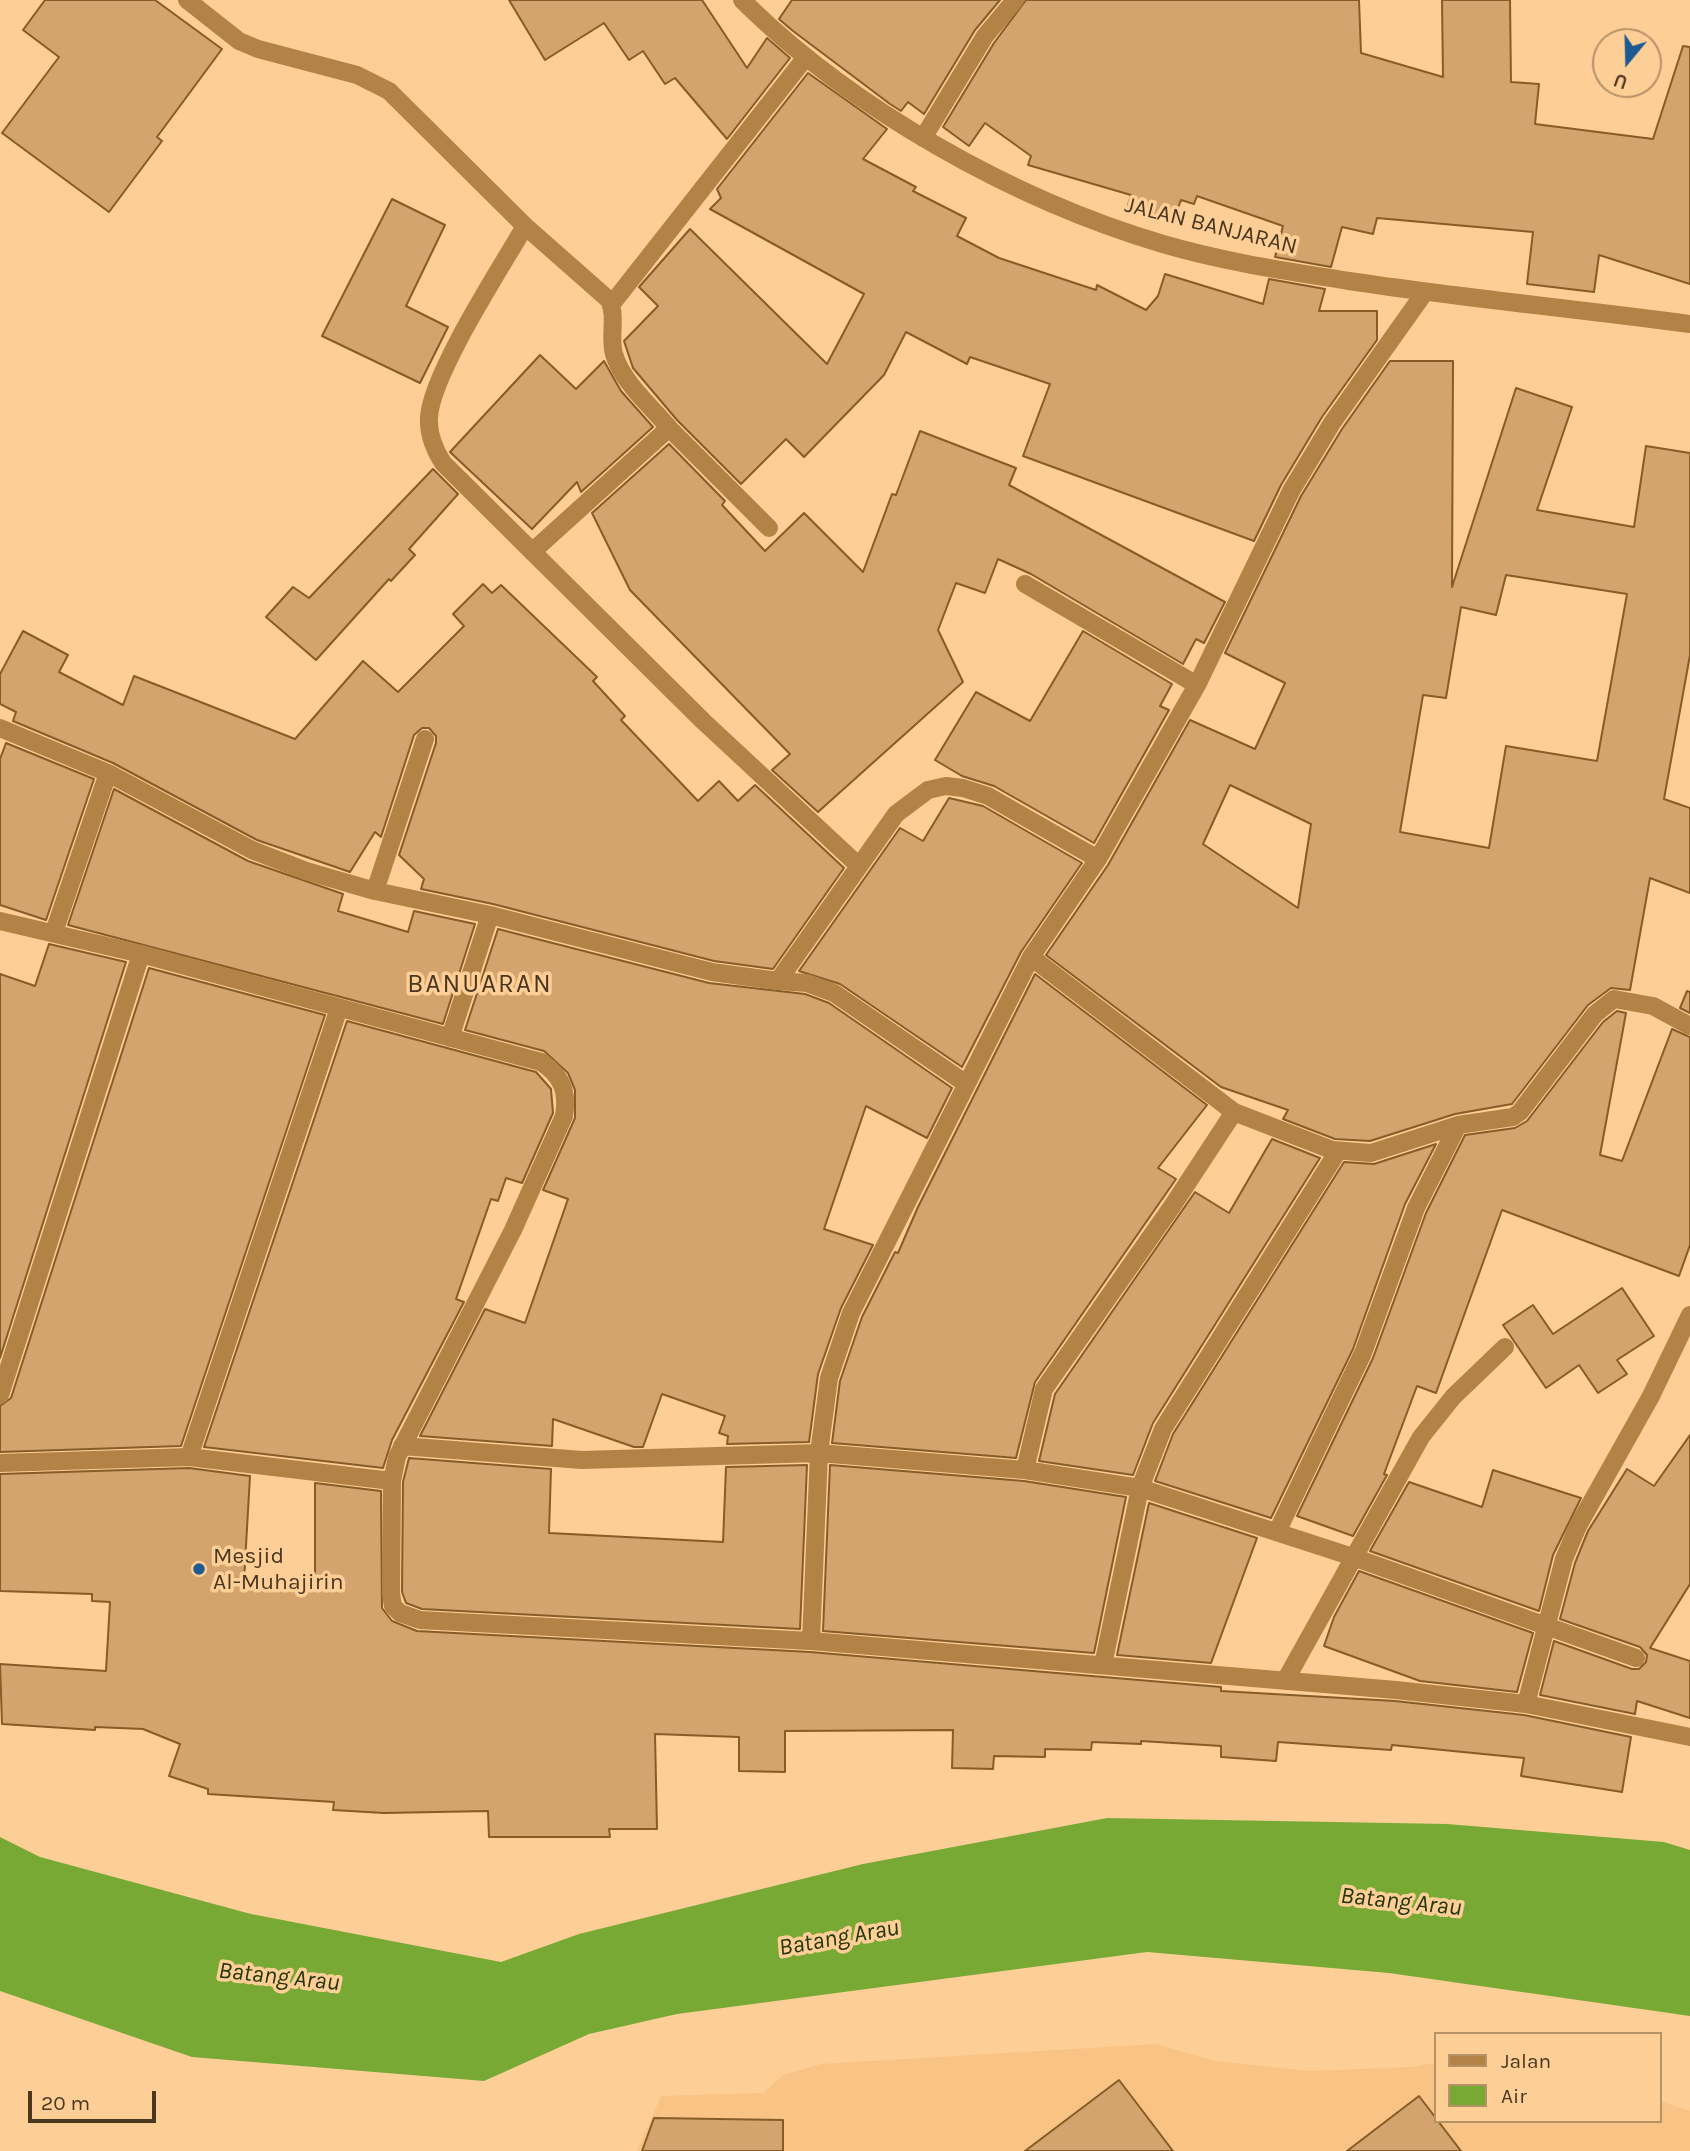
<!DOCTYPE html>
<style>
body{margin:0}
#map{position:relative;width:1690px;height:2151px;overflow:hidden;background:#fece97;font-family:Karla,sans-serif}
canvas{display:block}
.legend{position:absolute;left:1434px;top:2032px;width:228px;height:91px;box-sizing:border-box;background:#fece97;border:2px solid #b69267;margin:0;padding:9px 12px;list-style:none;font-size:21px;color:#4a3720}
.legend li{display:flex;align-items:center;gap:14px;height:35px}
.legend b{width:35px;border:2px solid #b69267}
.north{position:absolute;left:1592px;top:28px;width:70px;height:70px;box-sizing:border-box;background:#fece97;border:2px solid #b69267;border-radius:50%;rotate:199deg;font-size:19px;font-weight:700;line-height:28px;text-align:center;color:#4a3720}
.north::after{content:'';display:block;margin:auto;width:24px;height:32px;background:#1e5a91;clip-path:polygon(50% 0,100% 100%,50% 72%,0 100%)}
.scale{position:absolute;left:28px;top:2091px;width:128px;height:32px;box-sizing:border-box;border:4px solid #4a3720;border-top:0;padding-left:9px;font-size:21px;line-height:24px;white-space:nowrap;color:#4a3720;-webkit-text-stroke:5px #fece97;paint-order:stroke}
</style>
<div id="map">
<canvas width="1690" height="2151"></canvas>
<ul class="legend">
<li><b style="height:9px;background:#b38247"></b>Jalan</li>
<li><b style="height:19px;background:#77a934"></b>Air</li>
</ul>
<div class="north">U</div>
<div class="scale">20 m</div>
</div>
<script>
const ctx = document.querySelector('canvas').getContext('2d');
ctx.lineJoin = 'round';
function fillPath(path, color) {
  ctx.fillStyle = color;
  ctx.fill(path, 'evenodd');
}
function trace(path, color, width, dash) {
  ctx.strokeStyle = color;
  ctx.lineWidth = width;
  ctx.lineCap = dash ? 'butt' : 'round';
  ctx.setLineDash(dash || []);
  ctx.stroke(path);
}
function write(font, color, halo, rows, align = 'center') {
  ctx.font = font + ' Karla,sans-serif';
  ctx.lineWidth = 7;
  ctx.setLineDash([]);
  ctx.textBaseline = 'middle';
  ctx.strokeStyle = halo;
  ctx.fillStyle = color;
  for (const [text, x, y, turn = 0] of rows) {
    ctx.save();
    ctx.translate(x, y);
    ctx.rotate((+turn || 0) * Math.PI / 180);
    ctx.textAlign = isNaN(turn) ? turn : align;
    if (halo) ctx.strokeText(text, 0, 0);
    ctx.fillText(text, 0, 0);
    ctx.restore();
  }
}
fillPath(new Path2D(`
 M 1156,2044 L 1215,2061 L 1309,2071 L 1411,2067 L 1436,2063 L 1436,2121 L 1660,2121 L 1660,2101 L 1690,2111 L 1690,2151 L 637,2151 L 661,2096 L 763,2093 L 783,2075 L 821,2064 Z`), '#f9c386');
fillPath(new Path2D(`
 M 1107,1818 L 1447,1824 L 1664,1842 L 1690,1850 L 1690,2016 L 1389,1973 L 1147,1952 L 677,2014 L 589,2034 L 484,2081 L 192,2057 L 0,1991 L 0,1837 L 40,1857 L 251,1914 L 501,1962 L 579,1934 L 863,1864 Z`), '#77a934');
const building = new Path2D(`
 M 45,0 L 155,0 L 222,49 L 157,137 L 162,141 L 109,212 L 2,133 L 59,57 L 23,30 Z
 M 509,0 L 702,0 L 747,68 L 767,38 L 790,58 L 727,139 L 675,78 L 665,84 L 643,51 L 629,60 L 604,23 L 545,60 Z
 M 792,0 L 1000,0 L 975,30 L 924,114 L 908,102 L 901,111 L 890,104 L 793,31 L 779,19 Z
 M 1026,0 L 1359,0 L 1361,53 L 1443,77 L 1442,0 L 1510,0 L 1511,82 L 1539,84 L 1535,124 L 1653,139 L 1683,46 L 1690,47 L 1690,284 L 1599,255 L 1594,292 L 1527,284 L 1533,232 L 1377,218 L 1373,234 L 1342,227 L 1331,267 L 1275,257 L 1283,226 L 1197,196 L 1194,204 L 1181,200 L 1173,221 L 1128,205 L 1131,195 L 1028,165 L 1031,156 L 985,123 L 969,146 L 943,127 L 994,43 Z
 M 808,73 L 887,129 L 863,159 L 916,187 L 913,191 L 966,218 L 957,236 L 999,258 L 1096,290 L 1097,285 L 1146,310 L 1158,296 L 1165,274 L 1263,304 L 1269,279 L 1325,289 L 1319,311 L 1377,311 L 1377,340 L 1322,417 L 1281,485 L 1254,541 L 1023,456 L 1050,384 L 970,357 L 967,364 L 906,332 L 884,375 L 804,457 L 786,439 L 741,484 L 677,420 L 633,368 L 624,341 L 658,306 L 639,287 L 690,229 L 827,364 L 864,294 L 710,209 L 721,198 L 717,189 Z
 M 392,199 L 445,225 L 406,306 L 448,327 L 420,383 L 322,336 Z
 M 540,355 L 576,389 L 604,361 L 621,391 L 653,427 L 581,492 L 577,482 L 532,529 L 450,452 Z
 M 1390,361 L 1453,361 L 1452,587 L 1516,388 L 1572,407 L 1537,510 L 1634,527 L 1646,446 L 1690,453 L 1690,655 L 1664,799 L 1690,808 L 1690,893 L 1650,878 L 1630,990 L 1611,988 L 1588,1005 L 1512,1104 L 1455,1114 L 1370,1141 L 1335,1139 L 1283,1119 L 1288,1110 L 1221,1087 L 1046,955 L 1108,865 L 1190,720 L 1255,749 L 1285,683 L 1225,653 L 1301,496 L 1342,429 ZM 1506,575 L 1627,594 L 1597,761 L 1506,746 L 1489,848 L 1400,832 L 1423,695 L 1446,698 L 1461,607 L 1496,615 ZM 1230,785 L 1311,824 L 1298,908 L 1203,844 Z
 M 920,431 L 1016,468 L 1009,485 L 1225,602 L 1204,643 L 1196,639 L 1183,664 L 1031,574 L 998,559 L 985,593 L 956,583 L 938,630 L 963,682 L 818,812 L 772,770 L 790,754 L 630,590 L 592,513 L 669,444 L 725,501 L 722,505 L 765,551 L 804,513 L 863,572 L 892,494 L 896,495 Z
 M 433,469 L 458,494 L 409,549 L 415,555 L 391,581 L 389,579 L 316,660 L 266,617 L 293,587 L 309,598 Z
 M 483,584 L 492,593 L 501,585 L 597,677 L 593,681 L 625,716 L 621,720 L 698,801 L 719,781 L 738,801 L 755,785 L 844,868 L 773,969 L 714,961 L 493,904 L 421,889 L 424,879 L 399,855 L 436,743 L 436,736 L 429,728 L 422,728 L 414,735 L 381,837 L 375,832 L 350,872 L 257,840 L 113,763 L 13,721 L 16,712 L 0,704 L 0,674 L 23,631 L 68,655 L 59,672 L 123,705 L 134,676 L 295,739 L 363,661 L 398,692 L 464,626 L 453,614 Z
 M 1083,631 L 1172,684 L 1160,706 L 1169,710 L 1094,843 L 994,786 L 962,776 L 935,760 L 976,692 L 1030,721 Z
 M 6,743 L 94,779 L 46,920 L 0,905 L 0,759 Z
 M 114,789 L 248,861 L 343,894 L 338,911 L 408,932 L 414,911 L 475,924 L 443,1024 L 68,925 Z
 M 949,798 L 983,806 L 1082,863 L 1021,952 L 962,1067 L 840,984 L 799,971 L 900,828 L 923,841 Z
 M 498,929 L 709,983 L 805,994 L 829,1003 L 952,1088 L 927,1138 L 866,1106 L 824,1229 L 873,1245 L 841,1308 L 818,1374 L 809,1442 L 727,1444 L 728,1436 L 719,1433 L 725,1416 L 662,1394 L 643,1447 L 634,1447 L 553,1419 L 552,1446 L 420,1436 L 485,1309 L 525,1323 L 568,1199 L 543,1190 L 575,1118 L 575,1090 L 568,1073 L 544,1051 L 465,1030 Z
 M 49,944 L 126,962 L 0,1358 L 0,974 L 35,986 Z
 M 149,968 L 325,1015 L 181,1446 L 0,1452 L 0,1406 L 11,1398 Z
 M 1035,974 L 1207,1105 L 1158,1168 L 1176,1179 L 1035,1382 L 1016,1458 L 832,1443 L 840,1381 L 862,1317 L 895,1252 L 898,1253 L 918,1207 Z
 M 1687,991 L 1690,992 L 1690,1013 L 1680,1008 Z
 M 1617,1011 L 1626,1013 L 1600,1155 L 1622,1161 L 1672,1029 L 1690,1037 L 1690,1245 L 1679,1276 L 1502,1210 L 1436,1393 L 1417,1386 L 1384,1474 L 1387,1475 L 1353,1536 L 1297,1516 L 1373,1358 L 1426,1213 L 1465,1135 L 1515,1128 L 1527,1121 L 1603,1022 Z
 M 347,1021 L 536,1072 L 551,1089 L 553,1113 L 522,1183 L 506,1178 L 498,1201 L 491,1199 L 456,1299 L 464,1302 L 392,1440 L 383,1468 L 204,1447 Z
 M 1272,1139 L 1320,1158 L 1153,1423 L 1133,1475 L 1039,1461 L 1055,1394 L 1195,1192 L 1229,1213 Z
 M 1436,1144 L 1405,1204 L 1353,1349 L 1271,1518 L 1155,1481 L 1173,1434 L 1344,1162 L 1374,1164 Z
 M 1622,1288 L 1654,1336 L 1617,1360 L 1627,1374 L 1598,1393 L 1579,1365 L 1546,1388 L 1503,1325 L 1533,1305 L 1553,1334 Z
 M 1690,1435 L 1690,1584 L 1650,1648 L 1690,1661 L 1690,1718 L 1637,1701 L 1635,1714 L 1540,1695 L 1554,1641 L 1632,1669 L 1639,1669 L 1646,1662 L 1647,1655 L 1640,1647 L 1560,1619 L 1575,1563 L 1588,1531 L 1627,1469 L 1654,1486 Z
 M 409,1458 L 551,1469 L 549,1533 L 723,1542 L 726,1467 L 807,1465 L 800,1629 L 422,1609 L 406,1603 L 402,1592 L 403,1482 Z
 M 830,1465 L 1024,1481 L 1126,1497 L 1094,1653 L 823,1631 Z
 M 189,1468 L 250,1476 L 244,1581 L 315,1583 L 315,1483 L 381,1491 L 382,1608 L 392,1621 L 417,1631 L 810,1652 L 1221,1687 L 1221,1691 L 1395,1701 L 1524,1715 L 1631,1737 L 1622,1792 L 1521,1776 L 1524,1758 L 1392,1745 L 1391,1750 L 1278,1742 L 1276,1761 L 1221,1757 L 1221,1746 L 1141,1741 L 1141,1744 L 1092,1742 L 1091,1750 L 1045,1749 L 1045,1757 L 994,1756 L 993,1769 L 952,1768 L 953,1730 L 785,1731 L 785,1772 L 739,1771 L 739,1737 L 655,1734 L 657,1829 L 609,1829 L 610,1837 L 489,1837 L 488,1811 L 384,1813 L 333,1810 L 334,1802 L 208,1794 L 208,1789 L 169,1776 L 180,1744 L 143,1729 L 95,1727 L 95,1730 L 2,1724 L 0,1664 L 106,1671 L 110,1602 L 92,1601 L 92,1594 L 0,1591 L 0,1474 Z
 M 1493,1470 L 1581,1498 L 1553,1555 L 1539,1611 L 1370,1551 L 1409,1482 L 1482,1507 Z
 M 1149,1503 L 1257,1538 L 1211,1663 L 1117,1655 Z
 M 1359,1571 L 1533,1633 L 1517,1692 L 1420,1681 L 1324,1646 L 1334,1617 Z
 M 1119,2080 L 1173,2151 L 1025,2151 Z
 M 1419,2096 L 1461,2151 L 1347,2151 Z
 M 654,2118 L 783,2120 L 783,2151 L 642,2151 Z`);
fillPath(building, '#d3a46e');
trace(building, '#875c26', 2);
trace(new Path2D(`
 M 187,0 L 239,41 L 258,49 L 357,75 L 389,91 L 525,226 L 609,300 C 617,317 609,336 614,354 C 622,382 651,406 669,428 L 532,552
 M 742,0 C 852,109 1014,200 1163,244 C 1224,262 1287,271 1349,281 C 1463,298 1577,309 1690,324
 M 923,138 L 985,36 L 1015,0
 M 525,226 C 501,268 432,373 429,417 C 428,434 434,449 443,463 L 703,721 L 859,866
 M 611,305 L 806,57
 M 669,428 L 769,528
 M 1025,584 L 1197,685
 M 0,728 L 108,773 L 252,850 L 306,871 L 375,891 L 490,915 L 712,972 L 778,981 L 896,814 L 928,790 L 946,786 L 963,788 L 988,796 L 1098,859
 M 375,891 L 425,739
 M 0,921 L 141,954 L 541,1062 C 562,1076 568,1091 564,1116 L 513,1230 L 397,1457 L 392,1481 L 391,1593 L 393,1606 L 400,1613 L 420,1620 L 811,1641 L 1396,1690 L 1526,1704 L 1690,1737
 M 54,932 L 108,773
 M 1031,957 L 1234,1112 L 1332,1150 L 1371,1153 L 1458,1125 L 1513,1117 L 1520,1112 L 1595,1014 L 1614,999 L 1653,1006 L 1690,1026
 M 778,981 L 807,983 L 834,993 L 965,1083
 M 450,1038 L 490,915
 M 0,1395 L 141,954
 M 402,1446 L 582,1460 L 819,1453 L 1025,1470 L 1140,1488 L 1353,1557 L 1636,1658
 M 189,1457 L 339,1008
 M 0,1463 L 189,1457 L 392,1481
 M 1025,1470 L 1044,1389 L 1173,1205 L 1234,1112
 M 1277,1532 L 1363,1353 L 1416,1208 L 1458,1125
 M 811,1641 L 819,1453 L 829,1378 L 851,1313 L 1031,957 L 1098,859 L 1197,685 L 1291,491 L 1332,423 L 1425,292
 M 1103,1665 L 1140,1488 L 1163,1429 L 1338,1151
 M 1285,1681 L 1421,1437 L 1453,1397 L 1505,1347
 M 1526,1704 L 1564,1559 L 1578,1526 L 1651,1396 L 1690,1315`), '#b38247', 18);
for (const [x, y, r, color] of [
 [199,1569,7,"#1e5a91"]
]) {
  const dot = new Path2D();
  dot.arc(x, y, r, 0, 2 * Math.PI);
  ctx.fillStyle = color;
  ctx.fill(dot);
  trace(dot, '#fece97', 2.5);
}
write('23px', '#4a3720', '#fece97', [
 ["JALAN BANJARAN",1211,226,14]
]);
write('23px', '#4a3720', '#fece97', [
 ["Mesjid",213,1556],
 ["Al-Muhajirin",213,1582]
], 'left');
write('italic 24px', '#223607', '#fece97', [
 ["Batang Arau",1401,1902,6],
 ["Batang Arau",839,1938,-10],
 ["Batang Arau",279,1977,6]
]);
ctx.letterSpacing = '2px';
write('26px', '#4a3720', '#fece97', [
 ["BANUARAN",480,985]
]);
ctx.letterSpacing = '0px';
</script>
